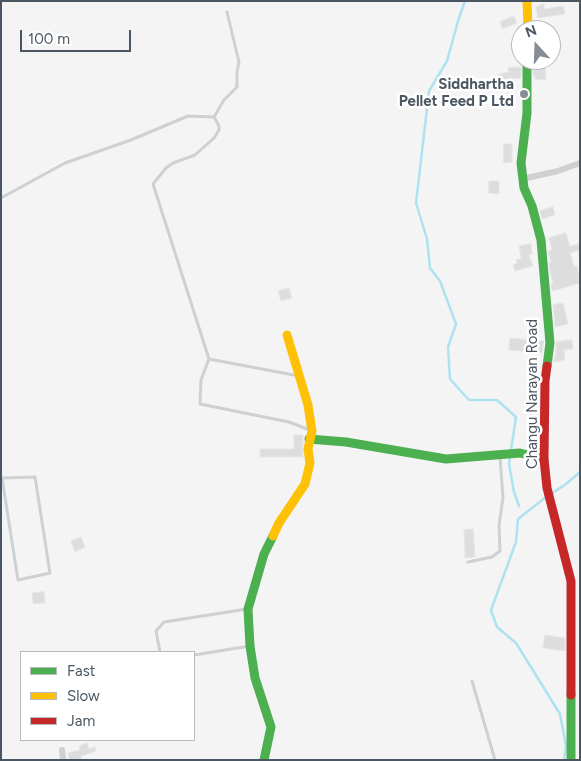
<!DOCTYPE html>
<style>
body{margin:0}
#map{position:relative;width:581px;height:761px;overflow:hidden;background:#f4f4f4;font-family:Figtree,sans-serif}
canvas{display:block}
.frame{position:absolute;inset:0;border:2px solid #4a5661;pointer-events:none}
.legend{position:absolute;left:20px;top:651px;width:175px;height:90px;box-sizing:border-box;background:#fff;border:1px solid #b7bbc0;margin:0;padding:6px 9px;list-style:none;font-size:15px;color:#4a5661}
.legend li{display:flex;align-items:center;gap:10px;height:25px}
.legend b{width:25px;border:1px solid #b7bbc0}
.north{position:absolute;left:511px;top:20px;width:50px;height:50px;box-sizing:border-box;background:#fff;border:1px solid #b7bbc0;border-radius:50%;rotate:340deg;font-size:14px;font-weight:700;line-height:20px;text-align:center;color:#4a5661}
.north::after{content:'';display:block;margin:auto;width:18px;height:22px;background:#868d94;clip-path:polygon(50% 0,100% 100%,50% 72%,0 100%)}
.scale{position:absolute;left:20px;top:30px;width:111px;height:22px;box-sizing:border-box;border:2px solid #4a5661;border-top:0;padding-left:6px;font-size:15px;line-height:18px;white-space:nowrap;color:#4a5661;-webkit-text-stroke:4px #fff;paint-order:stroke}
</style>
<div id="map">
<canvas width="581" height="761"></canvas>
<div class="frame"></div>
<ul class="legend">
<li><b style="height:6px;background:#4caf50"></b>Fast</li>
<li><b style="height:6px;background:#ffc107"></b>Slow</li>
<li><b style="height:6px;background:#c62828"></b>Jam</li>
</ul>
<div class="north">N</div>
<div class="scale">100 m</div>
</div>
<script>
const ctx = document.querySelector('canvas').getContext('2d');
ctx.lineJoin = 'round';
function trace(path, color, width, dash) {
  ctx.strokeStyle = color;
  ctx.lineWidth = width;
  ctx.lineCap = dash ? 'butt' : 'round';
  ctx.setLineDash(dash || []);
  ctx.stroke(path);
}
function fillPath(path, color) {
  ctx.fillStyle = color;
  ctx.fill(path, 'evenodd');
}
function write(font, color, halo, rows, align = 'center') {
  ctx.font = font + ' Figtree,sans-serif';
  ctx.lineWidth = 5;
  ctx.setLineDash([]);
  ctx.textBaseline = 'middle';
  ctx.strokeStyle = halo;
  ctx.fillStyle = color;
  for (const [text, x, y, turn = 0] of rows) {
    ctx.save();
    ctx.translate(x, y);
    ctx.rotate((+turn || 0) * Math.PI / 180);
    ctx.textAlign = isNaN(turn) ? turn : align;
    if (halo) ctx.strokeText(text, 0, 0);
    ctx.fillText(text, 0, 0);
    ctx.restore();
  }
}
trace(new Path2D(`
 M 465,1 L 458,21 L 447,61 L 429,91 L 416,203 L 427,239 L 430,268 L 440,281 L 456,324 L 448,347 L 450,379 L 469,400 L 497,400 L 516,417 L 509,464 L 514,492 L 519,506
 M 551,494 L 566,484 L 580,472
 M 546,497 L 518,519 L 516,542 L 491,610 L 497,627 L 516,643 L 560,714 L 566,746 L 564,760`), '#aee2f0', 2.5);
const building = new Path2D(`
 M 544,4 L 544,9 L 563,6 L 565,14 L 538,18 L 536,7 Z
 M 514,16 L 517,23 L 502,29 L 500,22 Z
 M 545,66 L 546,79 L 535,80 L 535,76 L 533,76 L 533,67 Z
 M 521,67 L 521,78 L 508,79 L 509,83 L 499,85 L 498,74 L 509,72 L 508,68 Z
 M 504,144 L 512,144 L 512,162 L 504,163 Z
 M 489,181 L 499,181 L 499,194 L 489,193 Z
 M 553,207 L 555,215 L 542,219 L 540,211 Z
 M 566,233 L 570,246 L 578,244 L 580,248 L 580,250 L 570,253 L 574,266 L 577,266 L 580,283 L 552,291 L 551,284 L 553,283 L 550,271 L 549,263 L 551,262 L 548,251 L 552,250 L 549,238 Z
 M 531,244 L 532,254 L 529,255 L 533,266 L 515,271 L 513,265 L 517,263 L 516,260 L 521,259 L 519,246 Z
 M 289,288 L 292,298 L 281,301 L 278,291 Z
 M 563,303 L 568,324 L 555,327 L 553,305 Z
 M 510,338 L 544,341 L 542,353 L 509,350 Z
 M 572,340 L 573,349 L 564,350 L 565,360 L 554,362 L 556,351 L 556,342 Z
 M 294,435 L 303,435 L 303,457 L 260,457 L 260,449 L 294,449 Z
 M 529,437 L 538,437 L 538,451 L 530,449 Z
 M 473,529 L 475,557 L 465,558 L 464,530 Z
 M 81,537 L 85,547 L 75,552 L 71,541 Z
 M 44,592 L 45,603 L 33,604 L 32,593 Z
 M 545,635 L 565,638 L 565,651 L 543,648 Z
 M 87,743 L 89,749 L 95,747 L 96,751 L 81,756 L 81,760 L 69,760 L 68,753 L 80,750 L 79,746 Z`);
fillPath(building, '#ddddde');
trace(building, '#e5e6e7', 1);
trace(new Path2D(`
 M 1,198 L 65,163 L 131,140 L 188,116 L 214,117
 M 209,359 L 153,184 L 166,168 L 173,163 L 195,155 L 214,138 L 219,130 L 219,126 L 214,117 L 224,100 L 237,87 L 237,72 L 239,62 L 227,12
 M 299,376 L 209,359 L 201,380 L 200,404 L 289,422 L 310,430
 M 1,478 L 2,478 L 35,477 L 50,573 L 18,580 L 2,478
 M 468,562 L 492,557 L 500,551 L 499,525 L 503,498 L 500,457
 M 160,652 L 156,631 L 164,622 L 247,609
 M 194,655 L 250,646
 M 472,681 L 495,760`), '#ced0d2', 3);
trace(new Path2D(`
 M 522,179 L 558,171 L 580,163
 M 62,750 L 63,760`), '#ced0d2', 6);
trace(new Path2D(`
 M 527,60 L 527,113 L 521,163 L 524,188 L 532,206 L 541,240 L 550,343 L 547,366
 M 309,439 L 346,442 L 446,459 L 520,453 L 544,459
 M 571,695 L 571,760
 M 264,760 L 271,727 L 255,678 L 250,646 L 248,609 L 264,554 L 273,536`), '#4caf50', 9);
trace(new Path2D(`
 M 527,1 L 528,30
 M 273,536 L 279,523 L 305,484 L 310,463 L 308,449 L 312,431 L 308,405 L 287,335`), '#ffc107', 9);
trace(new Path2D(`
 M 547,366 L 545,381 L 544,459 L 547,488 L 571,581 L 571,695`), '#c62828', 9);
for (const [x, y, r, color] of [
 [524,94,5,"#868d94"]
]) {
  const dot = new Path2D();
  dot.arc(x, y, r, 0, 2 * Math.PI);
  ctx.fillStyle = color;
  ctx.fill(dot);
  trace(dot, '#fff', 2);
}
write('bold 15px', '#4a5661', '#fff', [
 ["Siddhartha",514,85],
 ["Pellet Feed P Ltd",514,102]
], 'right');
write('15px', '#4a5661', '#fff', [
 ["Changu Narayan Road",533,394,-90]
]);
</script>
